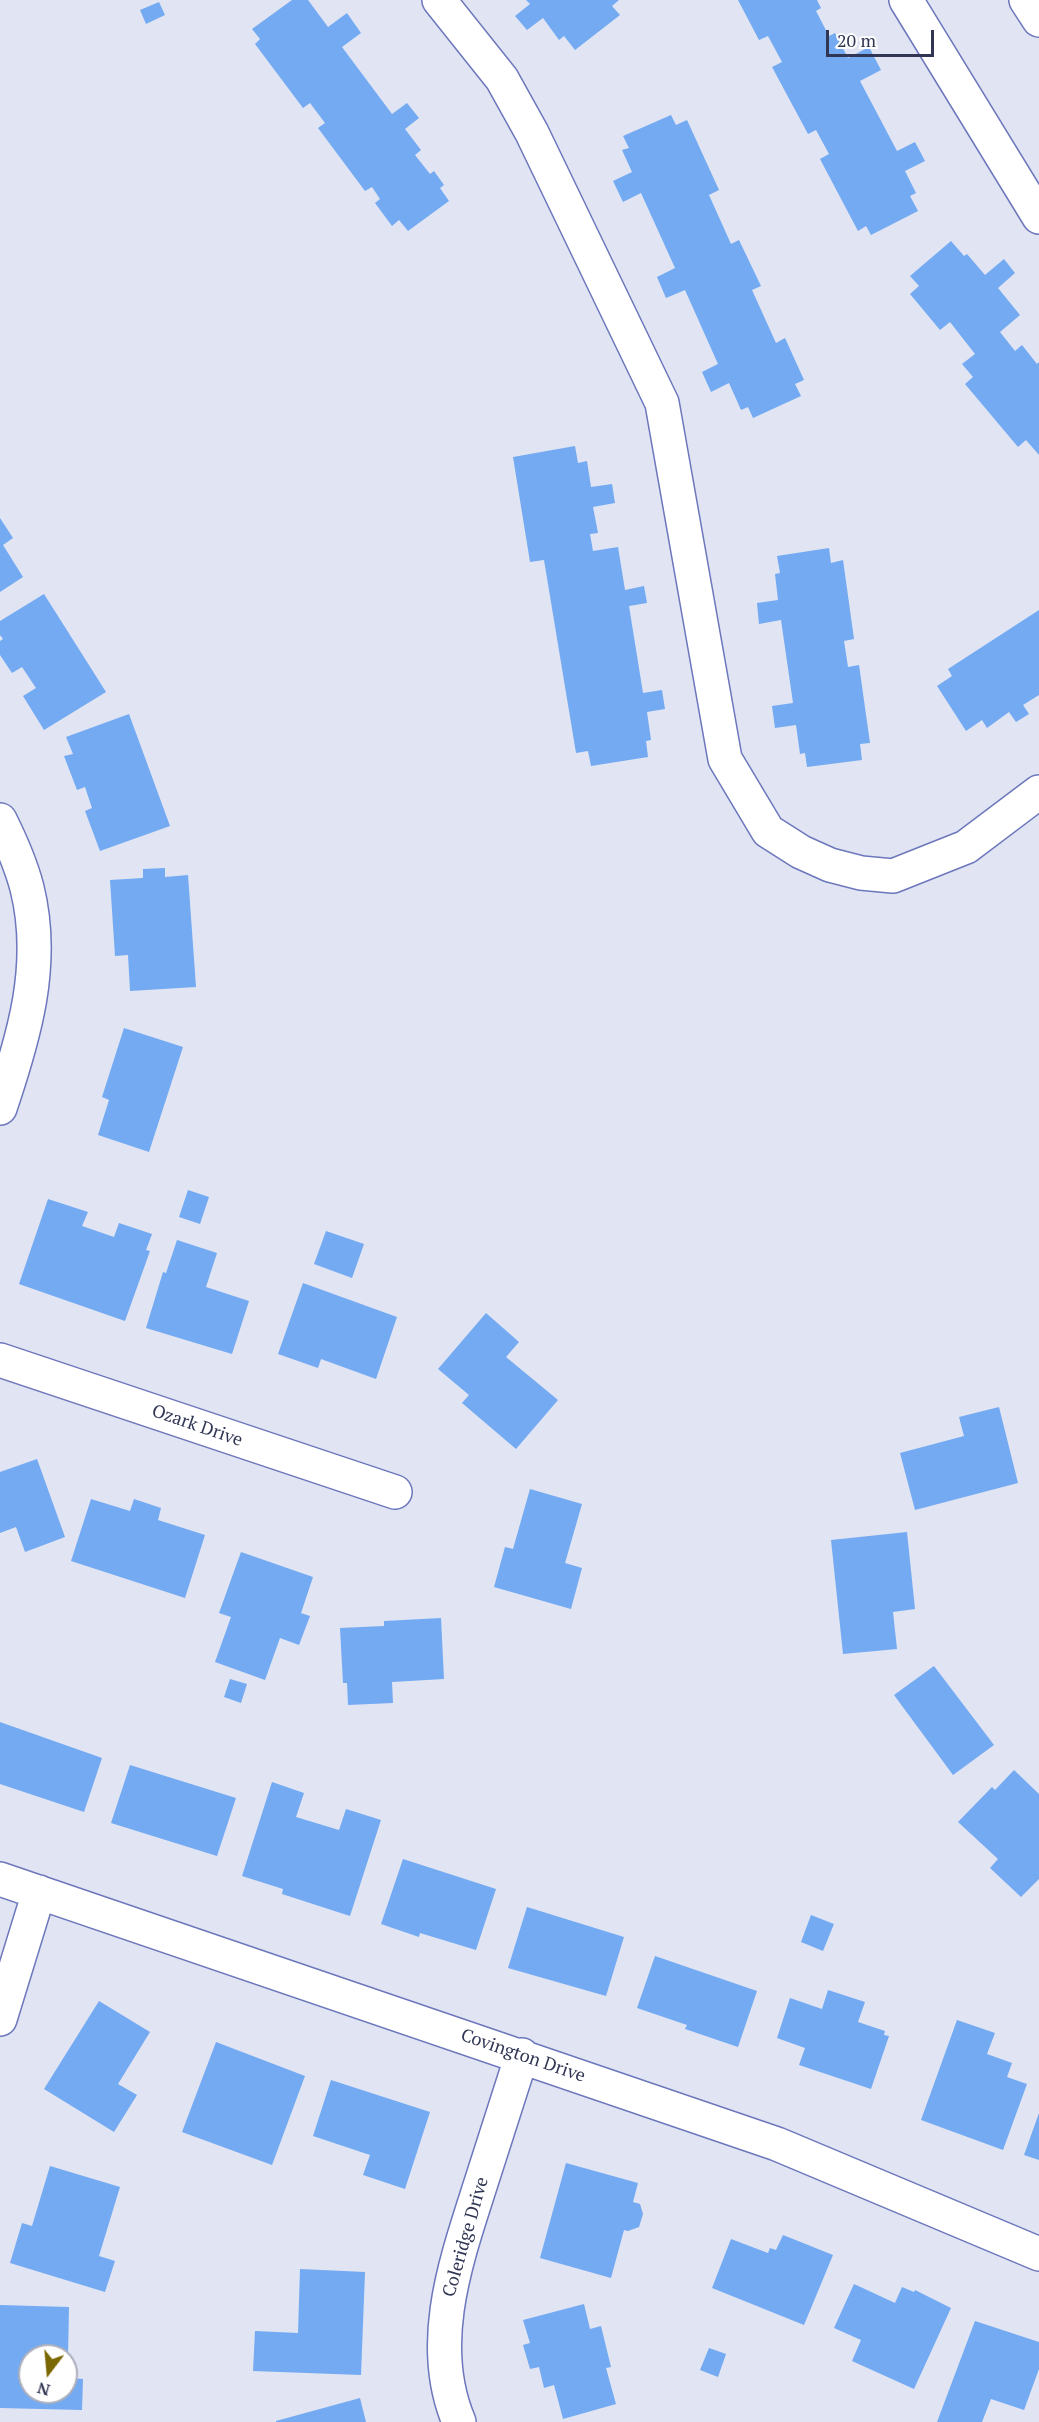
<!DOCTYPE html>
<style>
body{margin:0}
#map{position:relative;width:1039px;height:2422px;overflow:hidden;background:#e0e4f3;font-family:"PT Serif",serif}
canvas{display:block}
.north{position:absolute;left:18px;top:2344px;width:60px;height:60px;box-sizing:border-box;background:#fff;border:2px solid #adafbb;border-radius:50%;rotate:196deg;font-size:16px;font-weight:700;line-height:24px;text-align:center;color:#313654}
.north::after{content:'';display:block;margin:auto;width:21px;height:27px;background:#7c6800;clip-path:polygon(50% 0,100% 100%,50% 72%,0 100%)}
.scale{position:absolute;left:826px;top:30px;width:108px;height:27px;box-sizing:border-box;border:3px solid #313654;border-top:0;padding-left:8px;font-size:18px;line-height:21px;white-space:nowrap;color:#313654;-webkit-text-stroke:4px #fff;paint-order:stroke}
</style>
<div id="map">
<canvas width="1039" height="2422"></canvas>
<div class="north">N</div>
<div class="scale">20 m</div>
</div>
<script>
const ctx = document.querySelector('canvas').getContext('2d');
ctx.lineJoin = 'round';
function fillPath(path, color) {
  ctx.fillStyle = color;
  ctx.fill(path, 'evenodd');
}
function trace(path, color, width, dash) {
  ctx.strokeStyle = color;
  ctx.lineWidth = width;
  ctx.lineCap = dash ? 'butt' : 'round';
  ctx.setLineDash(dash || []);
  ctx.stroke(path);
}
function write(font, color, halo, rows, align = 'center') {
  ctx.font = font + ' "PT Serif",serif';
  ctx.lineWidth = 5;
  ctx.setLineDash([]);
  ctx.textBaseline = 'middle';
  ctx.strokeStyle = halo;
  ctx.fillStyle = color;
  for (const [text, x, y, turn = 0] of rows) {
    ctx.save();
    ctx.translate(x, y);
    ctx.rotate((+turn || 0) * Math.PI / 180);
    ctx.textAlign = isNaN(turn) ? turn : align;
    if (halo) ctx.strokeText(text, 0, 0);
    ctx.fillText(text, 0, 0);
    ctx.restore();
  }
}
fillPath(new Path2D(`
 M 292,0 L 308,0 L 328,27 L 347,13 L 361,33 L 342,47 L 392,114 L 407,103 L 419,118 L 405,129 L 421,150 L 415,155 L 430,174 L 434,171 L 444,185 L 440,188 L 449,201 L 408,231 L 399,220 L 392,226 L 375,203 L 380,199 L 372,187 L 365,191 L 318,128 L 325,123 L 310,103 L 303,108 L 255,44 L 260,39 L 252,29 Z
 M 526,0 L 619,0 L 612,6 L 620,15 L 575,50 L 564,36 L 559,40 L 543,18 L 527,30 L 515,16 L 530,4 Z
 M 738,0 L 817,0 L 821,8 L 816,11 L 829,36 L 835,33 L 848,58 L 869,47 L 881,70 L 860,81 L 897,151 L 915,142 L 925,161 L 905,171 L 916,193 L 910,196 L 918,211 L 871,235 L 866,226 L 858,231 L 820,159 L 829,154 L 816,130 L 808,134 L 772,67 L 782,62 L 768,36 L 759,40 Z
 M 159,2 L 165,15 L 146,24 L 140,10 Z
 M 671,115 L 676,125 L 687,120 L 719,190 L 709,195 L 731,244 L 739,240 L 761,286 L 752,290 L 776,343 L 785,338 L 804,380 L 795,384 L 801,396 L 753,418 L 748,407 L 741,410 L 729,383 L 711,392 L 702,372 L 718,364 L 685,290 L 666,298 L 657,277 L 675,268 L 641,193 L 623,202 L 613,181 L 632,172 L 622,150 L 629,148 L 623,136 Z
 M 951,241 L 964,256 L 967,254 L 985,275 L 1004,259 L 1015,273 L 998,288 L 1020,315 L 1000,332 L 1015,351 L 1022,345 L 1037,364 L 1039,362 L 1039,455 L 1026,440 L 1018,447 L 965,384 L 973,377 L 962,364 L 975,354 L 950,322 L 940,330 L 910,294 L 919,286 L 910,276 Z
 M 575,446 L 578,463 L 587,461 L 591,487 L 612,484 L 615,503 L 593,507 L 598,533 L 590,534 L 593,551 L 618,547 L 625,590 L 644,586 L 647,603 L 629,606 L 643,693 L 662,690 L 665,709 L 647,712 L 651,740 L 646,741 L 648,757 L 591,766 L 588,751 L 576,753 L 544,560 L 530,562 L 513,457 Z
 M 0,518 L 13,538 L 3,545 L 23,577 L 0,592 Z
 M 829,548 L 831,563 L 843,560 L 854,639 L 844,641 L 848,667 L 859,665 L 870,743 L 860,744 L 862,760 L 807,767 L 805,753 L 800,754 L 796,725 L 775,728 L 772,706 L 793,703 L 781,620 L 759,624 L 757,603 L 778,600 L 775,574 L 780,573 L 777,556 Z
 M 44,594 L 106,692 L 44,730 L 23,696 L 36,688 L 22,667 L 12,673 L 0,655 L 0,641 L 3,639 L 0,635 L 0,621 Z
 M 1039,610 L 1039,695 L 1023,705 L 1029,714 L 1016,722 L 1009,712 L 987,728 L 982,720 L 966,731 L 937,686 L 952,676 L 948,669 Z
 M 129,714 L 170,826 L 100,851 L 85,811 L 92,808 L 85,787 L 77,790 L 64,756 L 73,754 L 66,737 Z
 M 165,868 L 165,877 L 188,875 L 196,987 L 130,991 L 128,955 L 115,956 L 110,880 L 143,878 L 143,869 Z
 M 124,1028 L 183,1047 L 149,1152 L 98,1135 L 109,1100 L 102,1097 Z
 M 188,1190 L 209,1197 L 200,1224 L 179,1217 Z
 M 48,1199 L 88,1212 L 82,1226 L 114,1237 L 119,1223 L 152,1234 L 146,1250 L 150,1251 L 125,1321 L 19,1284 Z
 M 326,1231 L 364,1244 L 352,1278 L 314,1264 Z
 M 177,1240 L 217,1253 L 206,1287 L 249,1301 L 232,1354 L 146,1328 L 163,1272 L 166,1273 Z
 M 303,1283 L 397,1317 L 376,1379 L 321,1359 L 318,1368 L 278,1354 Z
 M 486,1313 L 519,1342 L 506,1357 L 558,1400 L 516,1449 L 462,1403 L 469,1395 L 438,1369 Z
 M 999,1407 L 1018,1483 L 915,1510 L 900,1453 L 964,1436 L 959,1417 Z
 M 37,1459 L 65,1537 L 25,1552 L 16,1527 L 0,1533 L 0,1472 Z
 M 530,1489 L 582,1504 L 565,1563 L 582,1568 L 571,1609 L 494,1587 L 505,1547 L 513,1549 Z
 M 91,1499 L 130,1511 L 134,1499 L 161,1508 L 158,1520 L 205,1535 L 185,1598 L 71,1561 Z
 M 907,1532 L 915,1609 L 893,1612 L 897,1649 L 843,1654 L 831,1540 Z
 M 241,1552 L 313,1577 L 301,1613 L 310,1616 L 299,1645 L 280,1638 L 265,1680 L 215,1662 L 231,1617 L 219,1613 Z
 M 441,1618 L 444,1679 L 392,1682 L 393,1703 L 348,1705 L 347,1683 L 343,1683 L 340,1628 L 384,1626 L 384,1621 Z
 M 934,1666 L 994,1745 L 953,1775 L 894,1695 Z
 M 230,1679 L 247,1684 L 241,1703 L 224,1697 Z
 M 0,1722 L 102,1758 L 84,1812 L 0,1784 Z
 M 130,1765 L 236,1798 L 217,1856 L 111,1823 Z
 M 1014,1770 L 1039,1794 L 1039,1879 L 1021,1897 L 990,1868 L 998,1859 L 958,1822 L 992,1787 L 995,1790 Z
 M 272,1782 L 304,1793 L 296,1817 L 339,1830 L 346,1809 L 381,1820 L 350,1916 L 282,1894 L 283,1889 L 242,1876 Z
 M 403,1859 L 496,1889 L 476,1950 L 420,1933 L 419,1937 L 381,1924 Z
 M 527,1907 L 624,1937 L 606,1996 L 508,1968 Z
 M 811,1915 L 834,1924 L 823,1951 L 801,1942 Z
 M 655,1956 L 757,1991 L 738,2047 L 685,2029 L 687,2025 L 637,2008 Z
 M 828,1990 L 865,2002 L 858,2022 L 885,2031 L 884,2035 L 889,2036 L 871,2089 L 799,2065 L 805,2048 L 777,2038 L 790,1998 L 822,2009 Z
 M 99,2001 L 150,2032 L 118,2084 L 137,2095 L 114,2132 L 44,2089 Z
 M 957,2020 L 995,2033 L 987,2054 L 1012,2063 L 1007,2077 L 1027,2084 L 1003,2150 L 921,2120 Z
 M 216,2042 L 305,2076 L 272,2165 L 182,2132 Z
 M 331,2080 L 430,2112 L 405,2189 L 363,2175 L 370,2155 L 313,2136 Z
 M 1039,2113 L 1039,2160 L 1024,2155 Z
 M 566,2163 L 638,2183 L 633,2202 L 640,2204 L 643,2214 L 639,2227 L 628,2231 L 624,2230 L 611,2278 L 540,2258 Z
 M 50,2166 L 120,2187 L 99,2256 L 115,2261 L 105,2292 L 10,2263 L 22,2223 L 32,2226 Z
 M 783,2235 L 833,2255 L 804,2325 L 712,2288 L 731,2239 L 768,2253 L 770,2248 L 776,2250 Z
 M 300,2269 L 365,2272 L 361,2375 L 253,2371 L 255,2331 L 298,2333 Z
 M 854,2284 L 895,2303 L 902,2287 L 914,2292 L 915,2290 L 951,2308 L 914,2389 L 852,2361 L 861,2340 L 834,2328 Z
 M 584,2304 L 590,2329 L 601,2326 L 611,2367 L 606,2368 L 616,2404 L 563,2419 L 554,2385 L 544,2388 L 539,2367 L 530,2369 L 523,2345 L 530,2343 L 523,2320 Z
 M 0,2305 L 69,2307 L 68,2356 L 30,2356 L 30,2392 L 66,2392 L 66,2378 L 83,2379 L 82,2410 L 0,2408 Z
 M 975,2321 L 1039,2342 L 1039,2369 L 1024,2410 L 991,2399 L 982,2422 L 937,2422 Z
 M 709,2348 L 726,2354 L 718,2377 L 700,2370 Z
 M 360,2398 L 366,2422 L 276,2422 L 276,2421 Z`), '#73aaf2');
const street = new Path2D(`
 M 439,0 L 502,79 L 532,133 L 662,403 L 725,759 L 768,831 L 801,852 L 830,865 L 861,873 L 893,876 L 966,847 L 1039,792
 M 906,0 L 1039,217
 M 0,820 C 11,842 21,865 27,888 C 46,964 24,1037 0,1108
 M 0,1360 L 395,1492
 M 0,1879 L 777,2144 L 1039,2254
 M 0,2019 L 39,1892
 M 459,2422 C 426,2344 456,2261 480,2186 C 494,2142 508,2099 522,2055`);
const secondary = new Path2D(`
 M 1026,0 L 1039,20`);
trace(street, '#6c77bc', 36);
trace(secondary, '#6c77bc', 36);
trace(street, '#fff', 33);
trace(secondary, '#fff', 33);
write('18px', '#313654', '#fff', [
 ["Ozark Drive",197,1426,19],
 ["Covington Drive",523,2056,19],
 ["Coleridge Drive",466,2237,-74]
]);
</script>
